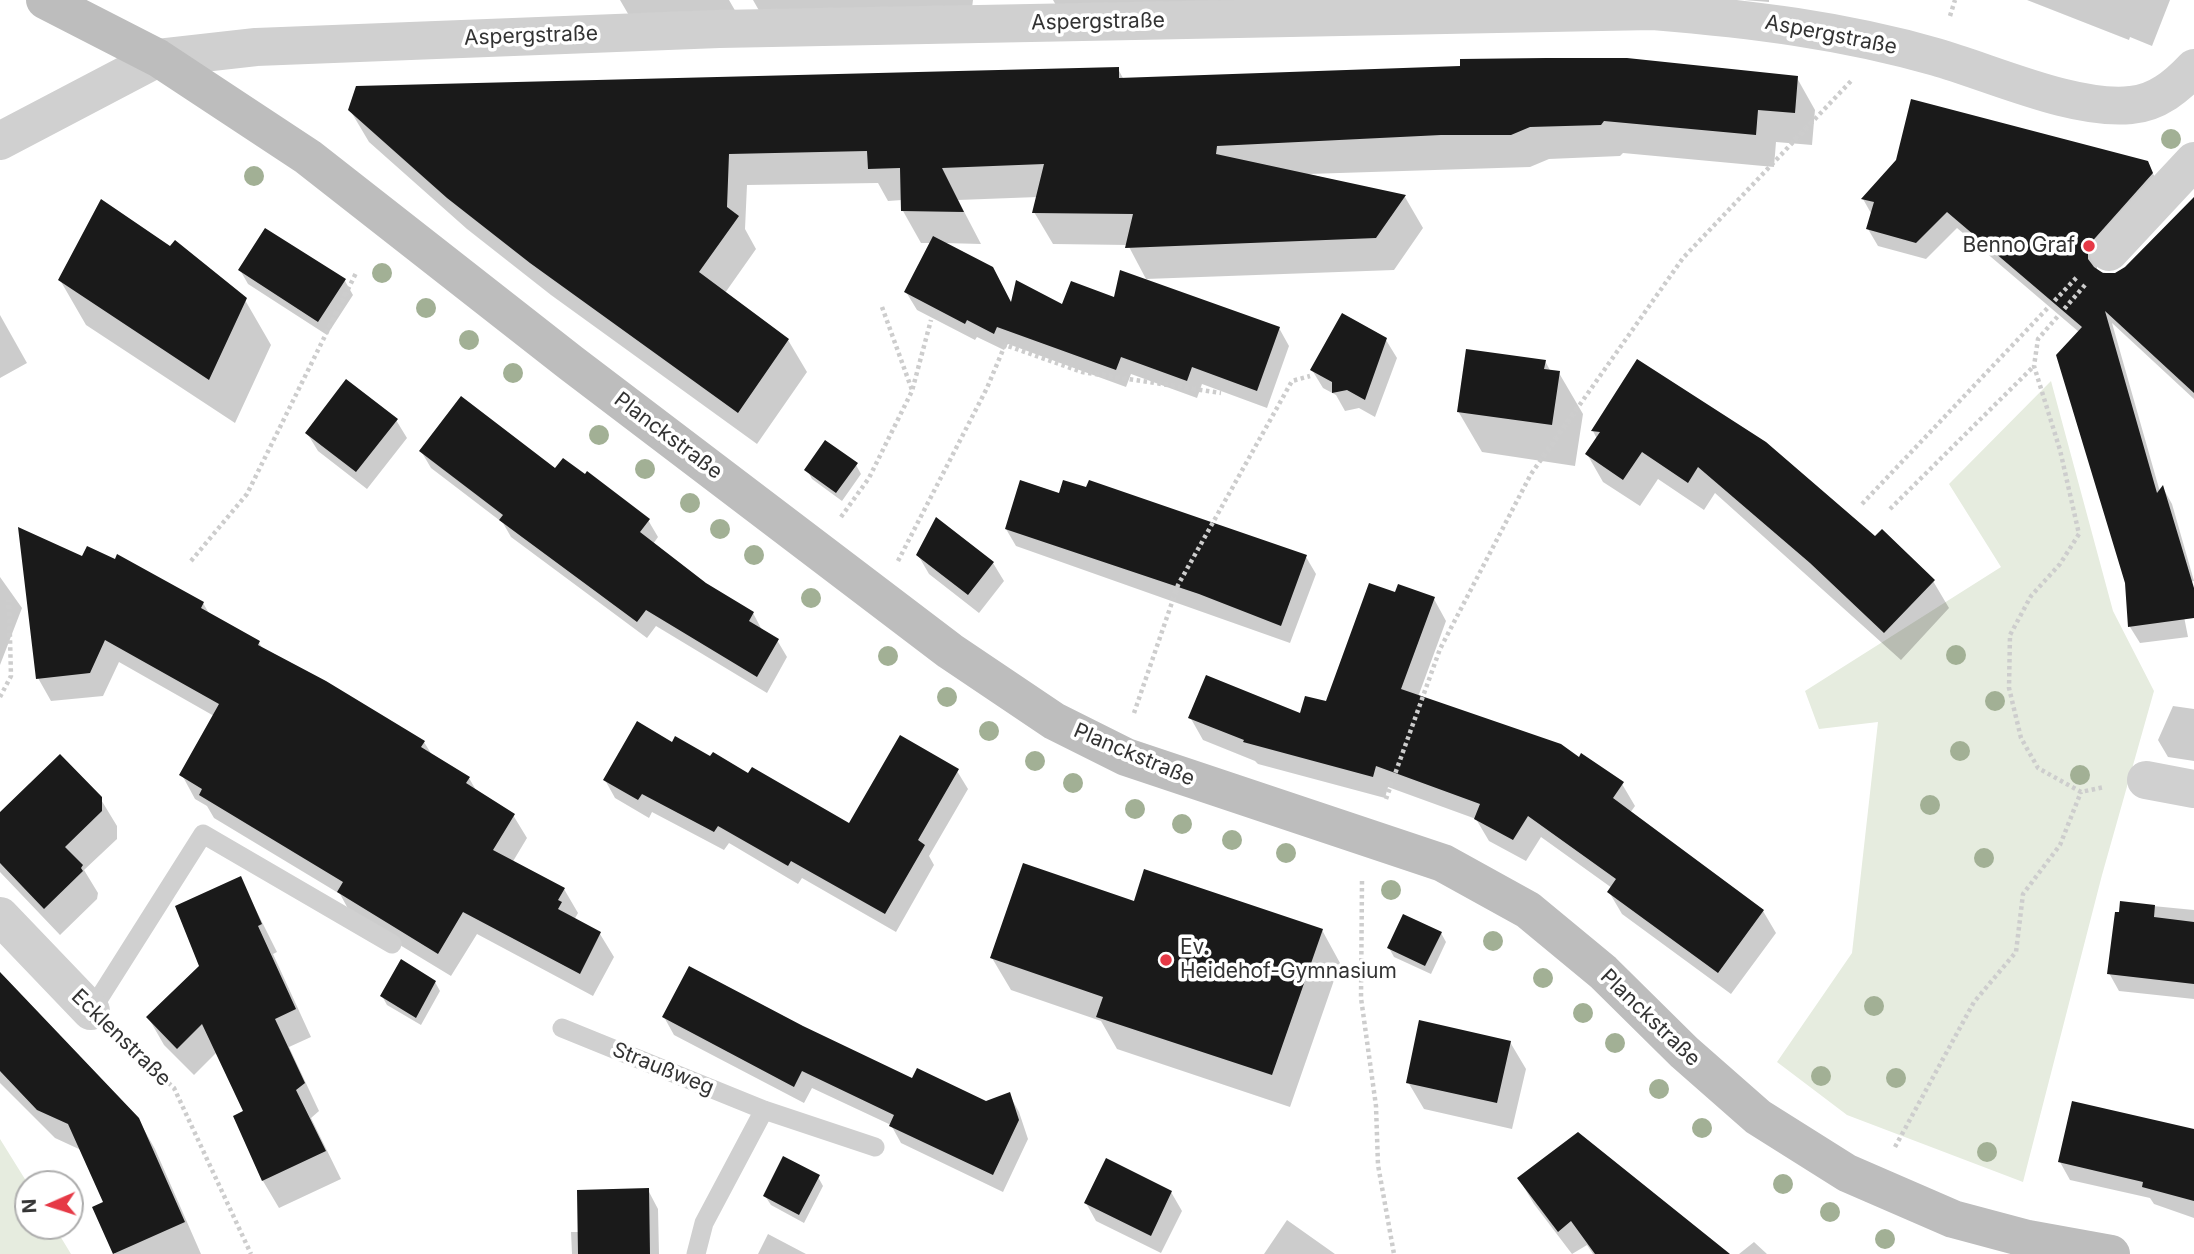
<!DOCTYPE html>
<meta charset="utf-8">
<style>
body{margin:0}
#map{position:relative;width:2194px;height:1254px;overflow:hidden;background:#fff;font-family:Inter,sans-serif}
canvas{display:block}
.north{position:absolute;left:14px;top:1170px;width:70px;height:70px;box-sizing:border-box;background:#fff;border:2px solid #adadad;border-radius:50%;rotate:267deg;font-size:19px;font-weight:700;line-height:28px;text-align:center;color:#333}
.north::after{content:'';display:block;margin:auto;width:24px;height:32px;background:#e63946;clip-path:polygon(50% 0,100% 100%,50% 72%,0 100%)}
</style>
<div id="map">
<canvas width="2194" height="1254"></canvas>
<div class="north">N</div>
</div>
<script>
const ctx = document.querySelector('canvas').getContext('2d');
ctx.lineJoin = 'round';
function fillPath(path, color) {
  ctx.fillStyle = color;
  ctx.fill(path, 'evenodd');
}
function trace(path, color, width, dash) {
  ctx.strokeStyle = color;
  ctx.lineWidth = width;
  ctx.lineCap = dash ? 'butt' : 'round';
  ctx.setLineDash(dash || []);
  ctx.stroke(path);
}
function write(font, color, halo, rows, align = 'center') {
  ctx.font = font + ' Inter,sans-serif';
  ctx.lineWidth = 7;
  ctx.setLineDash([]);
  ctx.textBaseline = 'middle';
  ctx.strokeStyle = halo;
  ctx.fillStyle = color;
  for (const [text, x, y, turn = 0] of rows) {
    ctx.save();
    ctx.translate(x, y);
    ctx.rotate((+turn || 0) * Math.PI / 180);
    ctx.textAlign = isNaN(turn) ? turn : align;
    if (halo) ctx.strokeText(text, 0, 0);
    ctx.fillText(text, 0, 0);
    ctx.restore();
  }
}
fillPath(new Path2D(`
 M 2051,381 L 2113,611 L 2154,691 L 2102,875 L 2023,1182 L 1847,1115 L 1777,1062 L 1852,953 L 1878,722 L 1819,729 L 1805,691 L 2001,567 L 1949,484 Z
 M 0,1139 L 28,1184 L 28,1226 L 54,1226 L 71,1254 L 0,1254 Z`), '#e6ecdf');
fillPath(new Path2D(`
 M 620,0 L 729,0 L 748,33 L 641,36 Z
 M 753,0 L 973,0 L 972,8 L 761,14 Z
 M 1053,0 L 1308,0 L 1057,7 Z
 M 1744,0 L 1769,0 L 1769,2 Z
 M 2027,0 L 2170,0 L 2152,46 L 2130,37 L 2129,40 Z
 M 1118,69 L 1124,80 L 1797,78 L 1815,110 L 1812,145 L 1776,142 L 1774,167 L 1623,153 L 1620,156 L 1549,159 L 1530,167 L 1308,174 L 1405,197 L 1423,228 L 1394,270 L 1146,279 L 1128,245 L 1053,244 L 1034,212 L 1038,197 L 958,200 L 981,244 L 944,243 L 1012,305 L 1063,307 L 1116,300 L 1279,328 L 1289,346 L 1267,408 L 1202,384 L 1197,398 L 1131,374 L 1126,387 L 1008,344 L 1004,350 L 977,337 L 975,340 L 917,310 L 906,292 L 931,243 L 921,243 L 903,211 L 902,200 L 888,201 L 878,183 L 747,185 L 745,229 L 756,249 L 725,293 L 788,340 L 807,372 L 757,444 L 551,295 L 467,229 L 369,142 L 350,110 Z
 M 2146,163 L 2157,180 L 2097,264 L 2097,271 L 2115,275 L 2126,268 L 2194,199 L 2194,399 L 2112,323 L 2160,492 L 2163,488 L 2172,504 L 2194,581 L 2178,586 L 2188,637 L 2140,643 L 2130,627 L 2126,582 L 2079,332 L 1957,228 L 1926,259 L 1878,246 L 1868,229 L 1872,215 L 1863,199 Z
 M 240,270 L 345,281 L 353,295 L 327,335 L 248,284 Z
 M 60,280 L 245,300 L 271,345 L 235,423 L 86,325 Z
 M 0,315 L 27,363 L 0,378 Z
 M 1386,340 L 1397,358 L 1375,417 L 1359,408 L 1345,411 L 1336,395 L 1323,388 L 1312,370 Z
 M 1545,361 L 1551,372 L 1559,373 L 1583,414 L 1575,466 L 1482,452 L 1458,411 Z
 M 1638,361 L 1933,581 L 1949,608 L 1901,660 L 1715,493 L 1704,510 L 1658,479 L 1640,506 L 1603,482 L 1587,454 L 1597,439 L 1593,431 Z
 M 396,420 L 407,438 L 367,489 L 318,451 L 307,433 Z
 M 421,451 L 555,471 L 648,520 L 658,537 L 653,544 L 705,585 L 753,613 L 763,632 L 777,640 L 787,657 L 767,693 L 656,626 L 647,638 L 511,537 L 503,523 L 431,468 Z
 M 856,465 L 861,474 L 842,501 L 812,479 L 807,470 Z
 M 1060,495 L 1306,557 L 1316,574 L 1290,643 L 1016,546 L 1006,529 Z
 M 918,555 L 993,563 L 1004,581 L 979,613 L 929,574 Z
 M 83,558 L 203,603 L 210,615 L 259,643 L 263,649 L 424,742 L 432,755 L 469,778 L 477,792 L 513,815 L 527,838 L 512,863 L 564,889 L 578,913 L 574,920 L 600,934 L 614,957 L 593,996 L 477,934 L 451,976 L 352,916 L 340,894 L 214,818 L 207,806 L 195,799 L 182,775 L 214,716 L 119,662 L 103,696 L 51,701 L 38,678 Z
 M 0,577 L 22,608 L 0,665 Z
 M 1396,595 L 1434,599 L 1446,621 L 1418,697 L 1622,784 L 1635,806 L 1630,813 L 1763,911 L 1776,933 L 1731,994 L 1622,914 L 1609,892 L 1612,888 L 1541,837 L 1526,861 L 1489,841 L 1476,819 L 1388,787 L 1385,798 L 1258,764 L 1255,761 L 1203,740 L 1190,717 L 1301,716 L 1327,703 Z
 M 2173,706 L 2194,709 L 2194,761 L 2168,757 L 2158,740 Z
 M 673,744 L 749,775 L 849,826 L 957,771 L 968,789 L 929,856 L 934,865 L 896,932 L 802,878 L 798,884 L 729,843 L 724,850 L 652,812 L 649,818 L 615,798 L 605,780 Z
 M 100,798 L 117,826 L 117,839 L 84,870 L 98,893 L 97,899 L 60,935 L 0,872 L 0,814 Z
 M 240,878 L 277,952 L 273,954 L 311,1037 L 289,1047 L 319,1111 L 311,1118 L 341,1179 L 279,1208 L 263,1181 L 236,1117 L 245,1112 L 217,1052 L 194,1075 L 164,1045 L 148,1017 L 201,966 Z
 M 1135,903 L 1322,930 L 1340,963 L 1290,1107 L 1117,1049 L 1101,1021 L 1011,990 L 992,958 Z
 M 2122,903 L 2194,910 L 2194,999 L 2119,991 L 2109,973 Z
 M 1441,933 L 1446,942 L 1431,974 L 1394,957 L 1389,948 Z
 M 0,975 L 138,1119 L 155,1149 L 201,1254 L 115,1254 L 95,1208 L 105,1203 L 81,1150 L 55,1138 L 0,1083 Z
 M 435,982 L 440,991 L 421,1025 L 387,1005 L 382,996 Z
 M 664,1017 L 913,1080 L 986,1103 L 1009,1094 L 1019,1112 L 1028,1139 L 1003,1192 L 901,1143 L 891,1125 L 812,1088 L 804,1103 L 674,1035 Z
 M 1510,1042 L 1526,1069 L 1512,1129 L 1424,1109 L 1408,1082 Z
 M 2194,1130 L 2194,1218 L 2154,1204 L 2150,1198 L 2070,1180 L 2060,1162 Z
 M 818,1177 L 823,1186 L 804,1223 L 771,1205 L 765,1196 Z
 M 1519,1179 L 1728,1254 L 1593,1254 L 1587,1245 L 1572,1254 L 1534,1204 Z
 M 648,1190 L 658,1209 L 659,1254 L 572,1254 L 571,1232 L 580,1232 Z
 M 1171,1192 L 1182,1211 L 1161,1253 L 1096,1221 L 1086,1203 Z
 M 1287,1220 L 1335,1254 L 1264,1254 Z
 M 768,1234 L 806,1254 L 758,1254 Z
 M 1754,1242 L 1767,1254 L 1739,1254 Z`), '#0003');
fillPath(new Path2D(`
 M 1546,58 L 1627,58 L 1798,76 L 1795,113 L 1758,110 L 1756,135 L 1604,121 L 1601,125 L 1530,127 L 1511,135 L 1441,135 L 1217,146 L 1216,154 L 1406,195 L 1376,238 L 1125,248 L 1133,214 L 1032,213 L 1044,164 L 942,168 L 964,212 L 901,211 L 900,168 L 868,169 L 867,151 L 729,154 L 727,207 L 739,216 L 699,272 L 789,339 L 738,413 L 530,263 L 447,198 L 348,110 L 356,86 L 1119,67 L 1119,78 L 1460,66 L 1460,59 Z
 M 1911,99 L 2148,161 L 2153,173 L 2088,246 L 2088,259 L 2094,267 L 2103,273 L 2115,273 L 2125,267 L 2194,197 L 2194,393 L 2105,311 L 2157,493 L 2163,485 L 2194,588 L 2194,618 L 2128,627 L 2125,583 L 2056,355 L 2082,327 L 1947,212 L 1916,243 L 1866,229 L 1874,202 L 1861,199 L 1896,160 Z
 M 101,199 L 170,246 L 175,240 L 247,298 L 209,380 L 58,280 Z
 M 265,228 L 346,279 L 318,322 L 238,270 Z
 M 933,236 L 993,267 L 1011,302 L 1016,280 L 1062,304 L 1071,281 L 1114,297 L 1120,270 L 1280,327 L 1257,391 L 1192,367 L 1187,381 L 1121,357 L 1116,370 L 997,327 L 994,334 L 967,320 L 965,324 L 904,292 Z
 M 1342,313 L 1387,338 L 1365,400 L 1347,390 L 1332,393 L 1332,382 L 1310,370 Z
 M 1466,349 L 1546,360 L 1544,369 L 1560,371 L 1552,425 L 1457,412 Z
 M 1637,359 L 1766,442 L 1875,536 L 1882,529 L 1935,580 L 1884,633 L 1810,563 L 1698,467 L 1688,483 L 1642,452 L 1623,480 L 1585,454 L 1600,432 L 1591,431 Z
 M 346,379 L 398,419 L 356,472 L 305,433 Z
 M 461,396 L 555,468 L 563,458 L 585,474 L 587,471 L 650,519 L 640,532 L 706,583 L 754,612 L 749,621 L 779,639 L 757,677 L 646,610 L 637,622 L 499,520 L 503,515 L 419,451 Z
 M 825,440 L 858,463 L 836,493 L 804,470 Z
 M 1020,480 L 1059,493 L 1063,480 L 1086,487 L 1089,480 L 1307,555 L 1281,626 L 1199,594 L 1005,529 Z
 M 936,517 L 994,562 L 968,595 L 916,555 Z
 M 18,527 L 82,556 L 87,546 L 115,559 L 117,554 L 204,602 L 201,608 L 260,641 L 258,645 L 326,681 L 425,741 L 421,747 L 470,777 L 466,783 L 515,814 L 493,850 L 565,888 L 558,900 L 562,902 L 558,909 L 601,932 L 580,974 L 463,912 L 438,954 L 337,892 L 343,882 L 199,795 L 202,789 L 179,775 L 219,704 L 105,640 L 90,673 L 36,679 Z
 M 1369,583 L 1395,592 L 1398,584 L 1435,597 L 1401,689 L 1561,744 L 1579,757 L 1581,753 L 1624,782 L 1613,798 L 1764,910 L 1718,973 L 1607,892 L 1616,879 L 1528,816 L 1513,840 L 1474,819 L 1480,804 L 1376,766 L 1373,777 L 1243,742 L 1244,740 L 1188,718 L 1206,675 L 1300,713 L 1305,696 L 1326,701 Z
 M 637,721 L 672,742 L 675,736 L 710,756 L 713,752 L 748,773 L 752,767 L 849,823 L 900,735 L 959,769 L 918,840 L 925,845 L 885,914 L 791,861 L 788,866 L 718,826 L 714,832 L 642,794 L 638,800 L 603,780 Z
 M 60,754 L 102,797 L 102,811 L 65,847 L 83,865 L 81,868 L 83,871 L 44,909 L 0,863 L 0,812 Z
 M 1023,863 L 1134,901 L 1144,869 L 1323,929 L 1272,1075 L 1096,1017 L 1103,997 L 990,958 Z
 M 241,876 L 262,924 L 258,926 L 296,1009 L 275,1019 L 305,1083 L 296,1090 L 326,1151 L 262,1181 L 233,1116 L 243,1111 L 202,1024 L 177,1049 L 146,1017 L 199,966 L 175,906 Z
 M 2120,901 L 2155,905 L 2154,917 L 2194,922 L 2194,984 L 2107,974 L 2115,912 L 2119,912 Z
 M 1403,914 L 1442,932 L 1425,966 L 1387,948 Z
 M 401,959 L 436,981 L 416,1018 L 380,996 Z
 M 689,966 L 803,1026 L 912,1078 L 917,1068 L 986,1101 L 1010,1092 L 1019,1120 L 993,1175 L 889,1126 L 894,1115 L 802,1071 L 794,1087 L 662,1017 Z
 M 0,972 L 139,1118 L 185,1222 L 113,1254 L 92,1207 L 103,1202 L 68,1124 L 37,1110 L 0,1071 Z
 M 1419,1020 L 1511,1041 L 1497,1103 L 1406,1083 Z
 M 2072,1101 L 2194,1129 L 2194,1201 L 2142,1187 L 2143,1182 L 2058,1162 Z
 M 1578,1132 L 1730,1254 L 1595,1254 L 1571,1221 L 1558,1232 L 1517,1178 Z
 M 783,1156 L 820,1175 L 799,1215 L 763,1196 Z
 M 1106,1158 L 1172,1191 L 1151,1236 L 1084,1203 Z
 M 649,1188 L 650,1254 L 578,1254 L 577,1190 Z`), '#1a1a1a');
trace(new Path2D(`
 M 1950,16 L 1955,0
 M 2085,285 L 2038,339 L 2034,366 L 2060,450 L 2079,534 L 2060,564 L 2031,596 L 2010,635 L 2009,688 L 2021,738 L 2038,768 L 2081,792 L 2104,787
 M 882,307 L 912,390
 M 1862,504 L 2077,277
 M 1890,509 L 2034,366
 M 841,517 L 869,478 L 912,391 L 931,320
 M 191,561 L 247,494 L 357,271
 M 898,561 L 987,388 L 1005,345 L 1082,372 L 1221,393
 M 0,697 L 11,676 L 9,600
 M 1134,713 L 1178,585 L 1292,381 L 1310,376
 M 1386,799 L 1440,649 L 1531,474 L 1683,258 L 1852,80
 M 1362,881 L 1361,998 L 1376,1106 L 1378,1165 L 1394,1254
 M 122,1040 L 174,1088 L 251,1254
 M 1895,1147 L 1974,1002 L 2016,952 L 2023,894 L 2060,845 L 2081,792`), '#cdcdcd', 4.5, [3.5, 3.5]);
trace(new Path2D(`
 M 91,1011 L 203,834 L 392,944
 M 562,1028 L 764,1110 L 875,1147
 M 696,1254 L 704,1223 L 764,1110`), '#d0d0d0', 19);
trace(new Path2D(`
 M 0,141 L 158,58 L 256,47 L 719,29 L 1653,11 C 1750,19 1842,30 1936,57 C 1992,73 2074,111 2131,105 C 2157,103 2177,86 2194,68
 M 2109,252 L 2194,161
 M 2146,780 L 2194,789
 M 0,916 L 91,1011`), '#d0d0d0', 38);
trace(new Path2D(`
 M 45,0 L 158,58 L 308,157 L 571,363 L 950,651 L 1054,721 L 1126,757 L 1443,863 L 1528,910 L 1603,972 L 1684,1052 L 1758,1117 L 1847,1173 L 1953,1219 L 2028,1239 L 2111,1254`), '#bdbdbd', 38);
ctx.fillStyle = '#a2b095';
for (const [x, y] of [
 [2171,139],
 [254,176],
 [382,273],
 [426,308],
 [469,340],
 [513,373],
 [599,435],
 [645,469],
 [690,503],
 [720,529],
 [754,555],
 [811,598],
 [1956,655],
 [888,656],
 [947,697],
 [1995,701],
 [989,731],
 [1960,751],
 [1035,761],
 [2080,775],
 [1073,783],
 [1930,805],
 [1135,809],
 [1182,824],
 [1232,840],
 [1286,853],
 [1984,858],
 [1391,890],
 [1493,941],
 [1543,978],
 [1874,1006],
 [1583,1013],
 [1615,1043],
 [1821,1076],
 [1896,1078],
 [1659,1089],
 [1702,1128],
 [1987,1152],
 [1783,1184],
 [1830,1212],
 [1885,1239]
]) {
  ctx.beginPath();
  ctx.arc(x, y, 10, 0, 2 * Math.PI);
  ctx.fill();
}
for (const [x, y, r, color] of [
 [2089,246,7,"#e63946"],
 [1166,960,7,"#e63946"]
]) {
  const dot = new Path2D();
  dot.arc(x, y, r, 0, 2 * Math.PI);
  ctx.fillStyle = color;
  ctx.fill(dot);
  trace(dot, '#fff', 2.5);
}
write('21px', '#333', '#fff', [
 ["Aspergstraße",1098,22,-1],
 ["Aspergstraße",1831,35,11],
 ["Aspergstraße",531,36,-2],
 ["Planckstraße",668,436,37],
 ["Planckstraße",1134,755,23],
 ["Planckstraße",1650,1018,44],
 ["Ecklenstraße",121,1038,44],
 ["Straußweg",663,1069,22]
]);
write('21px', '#333', '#fff', [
 ["Benno Graf",2075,246],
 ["Ev.",1180,948,"left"],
 ["Heidehof-Gymnasium",1180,972,"left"]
], 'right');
</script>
